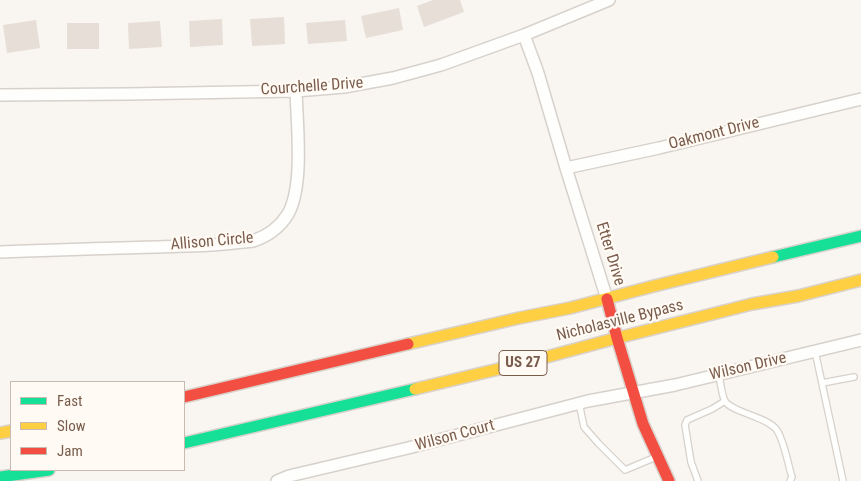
<!DOCTYPE html>
<style>
body{margin:0}
#map{position:relative;width:861px;height:481px;overflow:hidden;background:#f9f5f0;font-family:"Roboto Condensed",sans-serif}
canvas{display:block}
.legend{position:absolute;left:10px;top:381px;width:175px;height:90px;box-sizing:border-box;background:#fffaf3;border:1px solid #cabbb1;margin:0;padding:6px 9px;list-style:none;font-size:15px;color:#7a5c4d}
.legend li{display:flex;align-items:center;gap:10px;height:25px}
.legend b{width:25px;border:1px solid #cabbb1}
</style>
<div id="map">
<canvas width="861" height="481"></canvas>
<ul class="legend">
<li><b style="height:6px;background:#16e098"></b>Fast</li>
<li><b style="height:6px;background:#ffcf43"></b>Slow</li>
<li><b style="height:6px;background:#f24e42"></b>Jam</li>
</ul>
</div>
<script>
const ctx = document.querySelector('canvas').getContext('2d');
ctx.lineJoin = 'round';
function fillPath(path, color) {
  ctx.fillStyle = color;
  ctx.fill(path, 'evenodd');
}
function trace(path, color, width, dash) {
  ctx.strokeStyle = color;
  ctx.lineWidth = width;
  ctx.lineCap = dash ? 'butt' : 'round';
  ctx.setLineDash(dash || []);
  ctx.stroke(path);
}
function write(font, color, halo, rows, align = 'center') {
  ctx.font = font + ' "Roboto Condensed",sans-serif';
  ctx.lineWidth = 4.5;
  ctx.setLineDash([]);
  ctx.textBaseline = 'middle';
  ctx.strokeStyle = halo;
  ctx.fillStyle = color;
  for (const [text, x, y, turn = 0] of rows) {
    ctx.save();
    ctx.translate(x, y);
    ctx.rotate((+turn || 0) * Math.PI / 180);
    ctx.textAlign = isNaN(turn) ? turn : align;
    if (halo) ctx.strokeText(text, 0, 0);
    ctx.fillText(text, 0, 0);
    ctx.restore();
  }
}
fillPath(new Path2D(`
 M 433,0 L 460,0 L 464,12 L 424,27 L 417,6 Z
 M 399,8 L 403,30 L 366,38 L 361,16 Z
 M 284,17 L 285,44 L 252,46 L 250,19 Z
 M 222,19 L 223,45 L 190,47 L 189,21 Z
 M 36,20 L 40,48 L 7,53 L 3,25 Z
 M 345,20 L 347,41 L 308,44 L 306,23 Z
 M 160,21 L 162,47 L 129,49 L 128,23 Z
 M 67,23 L 99,23 L 99,49 L 67,49 Z`), '#e6ded7');
const lane = new Path2D(`
 M 815,351 L 843,481
 M 719,374 C 720,381 722,396 725,401 C 731,412 765,416 776,429 C 784,439 788,465 792,477 L 790,481
 M 822,383 L 854,377
 M 579,403 L 584,427 L 599,444 L 625,470 L 656,457
 M 698,481 L 691,462 L 685,425 L 687,420 L 712,409 L 725,401`);
const street = new Path2D(`
 M 524,35 L 538,73 L 566,168 L 607,299
 M 0,95 L 128,94 L 296,91 L 344,87 L 393,78 L 441,65 L 524,35 L 609,0
 M 566,168 L 659,148 L 861,99
 M 0,252 C 53,250 106,248 159,247 C 184,246 210,246 234,243 C 241,242 247,242 253,241 C 268,236 280,227 288,214 C 304,186 297,124 296,91
 M 277,481 L 289,476 L 408,448 L 588,401 L 675,385 L 861,340`);
const fast = new Path2D(`
 M 773,257 L 861,236
 M 184,443 L 415,389
 M 0,477 L 49,470`);
const slow = new Path2D(`
 M 408,344 L 519,318 L 570,308 L 654,286 L 773,257
 M 415,389 L 524,363 L 617,338 L 752,304 L 798,296 L 861,280
 M 0,433 L 11,431`);
const jam = new Path2D(`
 M 607,299 L 617,338 L 643,424 L 669,481
 M 184,397 L 408,344`);
trace(lane, '#d7d1cb', 8);
trace(street, '#d7d1cb', 14);
trace(fast, '#d9d2cb', 14);
trace(slow, '#d9d2cb', 14);
trace(jam, '#d9d2cb', 14);
trace(lane, '#fefefd', 5.5);
trace(street, '#fefefd', 11);
trace(fast, '#16e098', 11);
trace(slow, '#ffcf43', 11);
trace(jam, '#f24e42', 11);
for (const [x, y, w] of [
 [523,363,48]
]) {
  const box = new Path2D();
  box.roundRect(x - w / 2, y - 12.5, w, 25, 4);
  ctx.fillStyle = '#fffaf3';
  ctx.fill(box);
  trace(box, '#7a5c4d', 1);
}
write('bold 15px', '#7a5c4d', null, [
 ["US 27",523,363]
]);
write('16px', '#7a5c4d', '#fffaf3', [
 ["Courchelle Drive",312,87,-4],
 ["Oakmont Drive",714,134,-14],
 ["Allison Circle",212,242,-5],
 ["Etter Drive",610,254,73],
 ["Nicholasville Bypass",620,321,-14],
 ["Wilson Drive",748,367,-13],
 ["Wilson Court",455,436,-15]
]);
</script>
